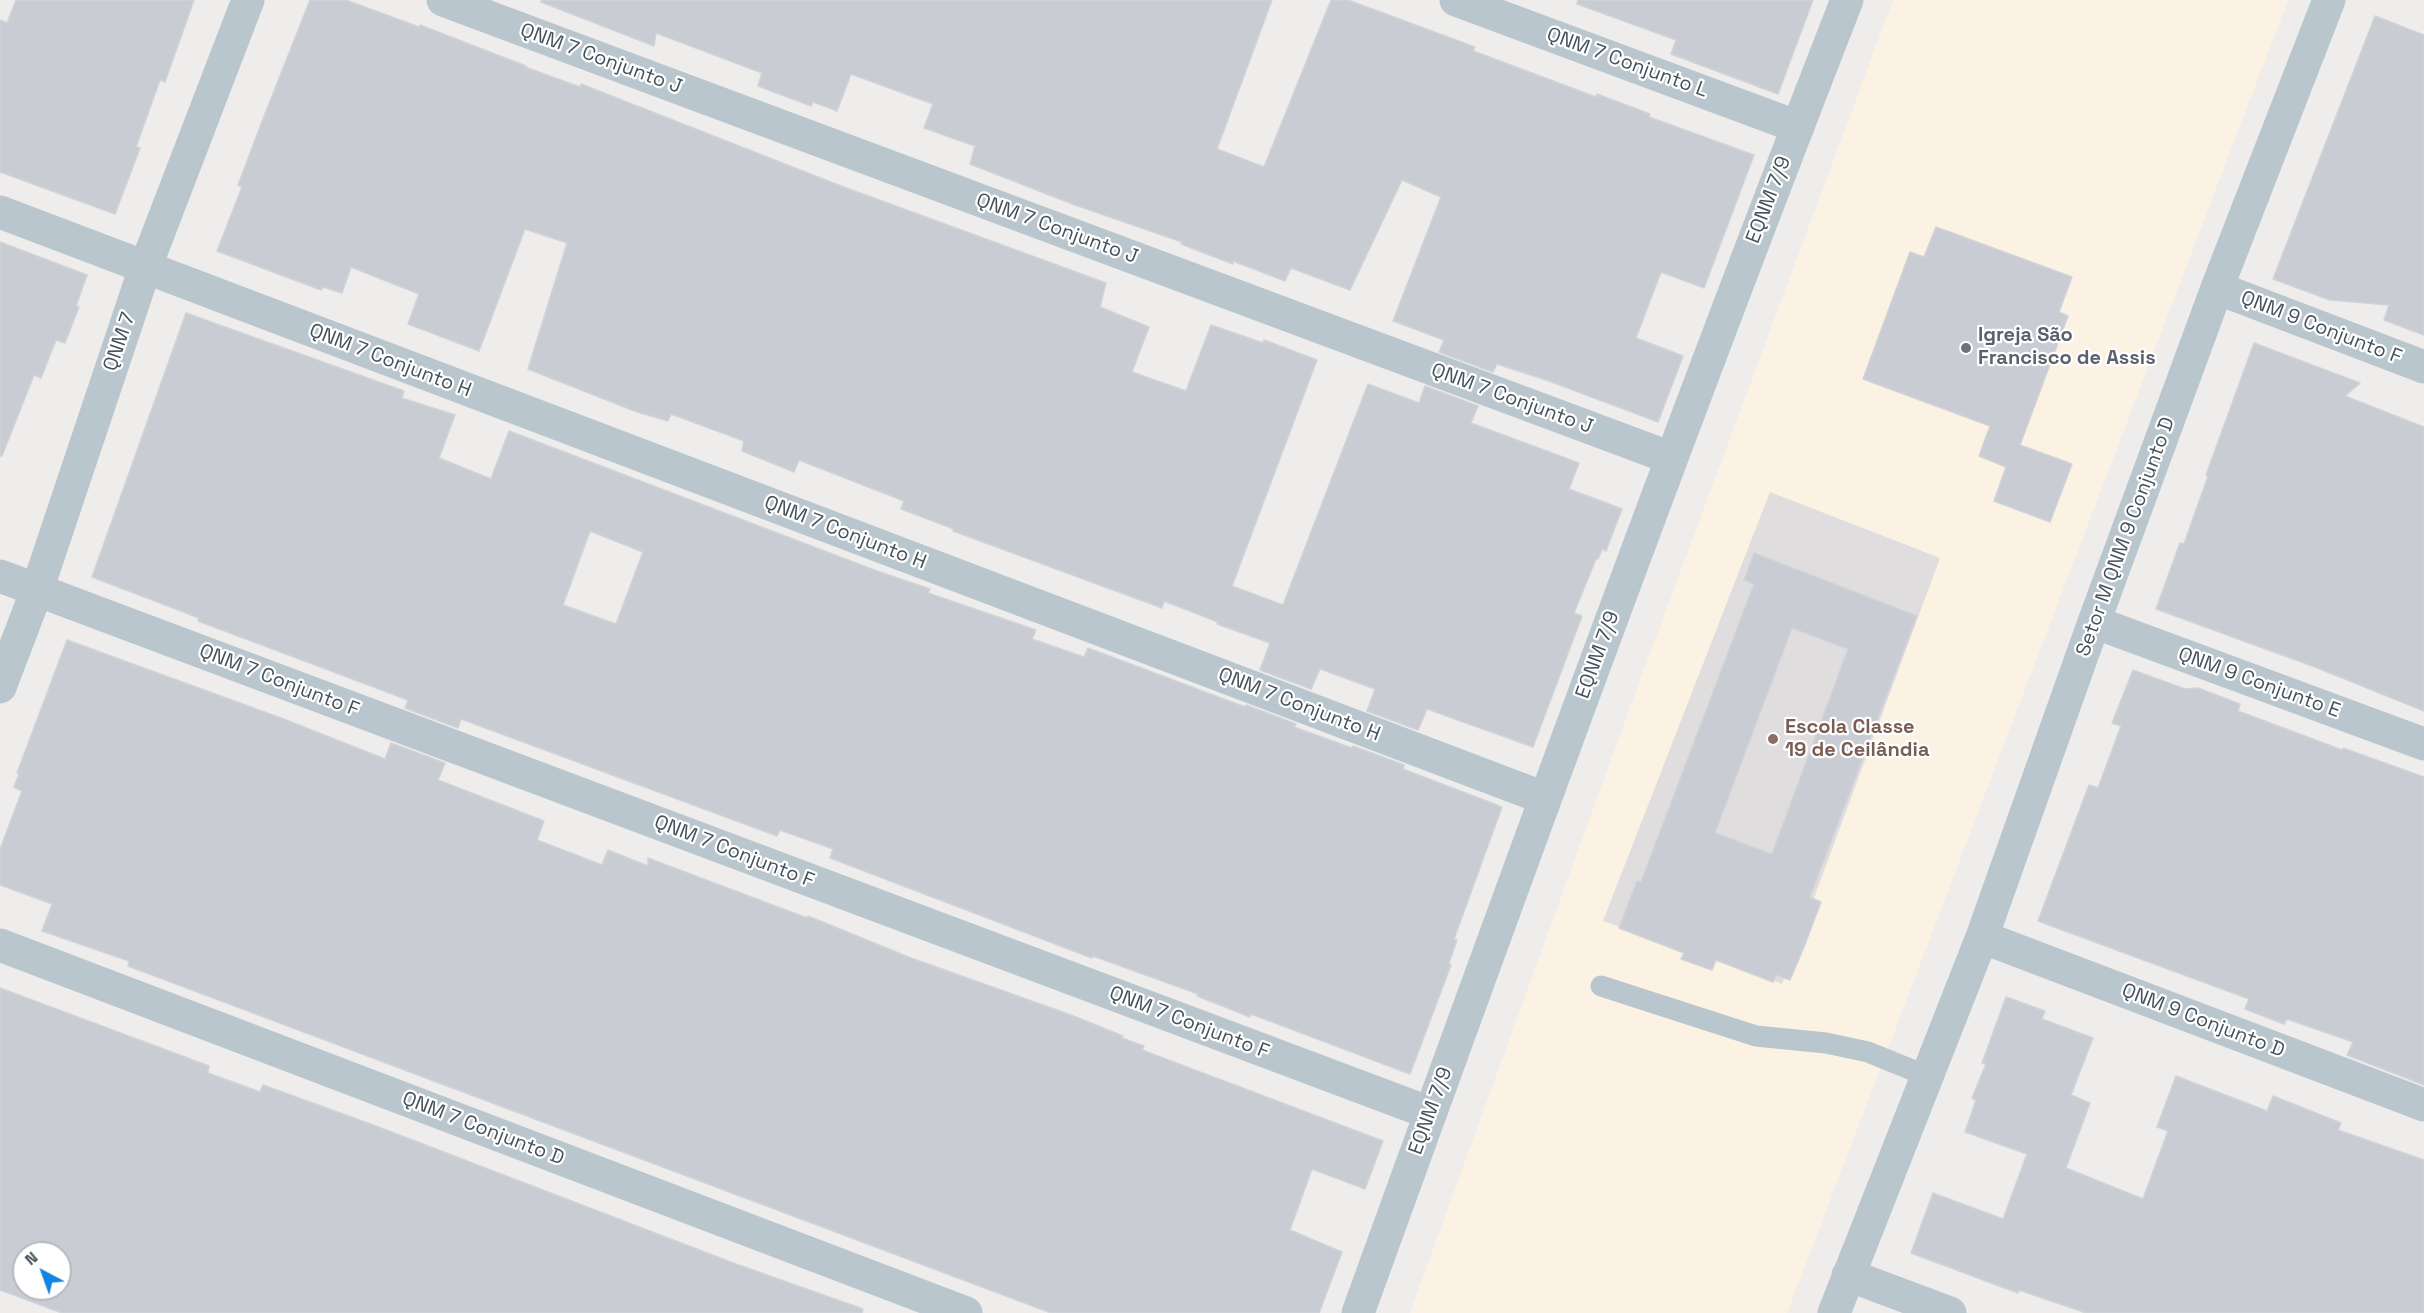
<!DOCTYPE html>
<meta charset="utf-8">
<style>
body{margin:0}
#map{position:relative;width:2424px;height:1313px;overflow:hidden;background:#efecec;font-family:"Space Grotesk",sans-serif}
canvas{display:block}
.north{position:absolute;left:12px;top:1241px;width:60px;height:60px;box-sizing:border-box;background:#fff;border:2px solid #b4babd;border-radius:50%;rotate:319deg;font-size:16px;font-weight:700;line-height:24px;text-align:center;color:#44525a}
.north::after{content:'';display:block;margin:auto;width:21px;height:27px;background:#1285e3;clip-path:polygon(50% 0,100% 100%,50% 72%,0 100%)}
</style>
<div id="map">
<canvas width="2424" height="1313"></canvas>
<div class="north">N</div>
</div>
<script>
const ctx = document.querySelector('canvas').getContext('2d');
ctx.lineJoin = 'round';
function fillPath(path, color) {
  ctx.fillStyle = color;
  ctx.fill(path, 'evenodd');
}
function trace(path, color, width, dash) {
  ctx.strokeStyle = color;
  ctx.lineWidth = width;
  ctx.lineCap = dash ? 'butt' : 'round';
  ctx.setLineDash(dash || []);
  ctx.stroke(path);
}
function write(font, color, halo, rows, align = 'center') {
  ctx.font = font + ' "Space Grotesk",sans-serif';
  ctx.lineWidth = 4.5;
  ctx.setLineDash([]);
  ctx.textBaseline = 'middle';
  ctx.strokeStyle = halo;
  ctx.fillStyle = color;
  for (const [text, x, y, turn = 0] of rows) {
    ctx.save();
    ctx.translate(x, y);
    ctx.rotate((+turn || 0) * Math.PI / 180);
    ctx.textAlign = isNaN(turn) ? turn : align;
    if (halo) ctx.strokeText(text, 0, 0);
    ctx.fillText(text, 0, 0);
    ctx.restore();
  }
}
fillPath(new Path2D(`
 M 1893,0 L 2288,0 L 1787,1313 L 1410,1313 L 1645,667 Z`), '#fcf2e3');
fillPath(new Path2D(`
 M 1770,492 L 1940,558 L 1782,984 L 1603,921 Z`), '#e0dddf');
const building = new Path2D(`
 M 16,0 L 194,0 L 165,82 L 160,80 L 136,147 L 140,148 L 115,214 L 0,172 L 0,20 L 7,23 Z
 M 310,0 L 346,0 L 419,27 L 420,25 L 526,66 L 525,67 L 580,87 L 581,84 L 841,186 L 1106,283 L 1100,307 L 1149,327 L 1132,372 L 1186,391 L 1211,325 L 1263,343 L 1264,340 L 1317,360 L 1232,586 L 1283,605 L 1368,384 L 1419,403 L 1425,386 L 1478,406 L 1471,423 L 1579,463 L 1569,489 L 1622,509 L 1606,551 L 1602,549 L 1598,559 L 1596,559 L 1574,613 L 1582,616 L 1533,747 L 1427,709 L 1418,730 L 1367,711 L 1375,689 L 1320,669 L 1311,689 L 1260,670 L 1270,643 L 1217,624 L 1218,622 L 1164,601 L 1162,608 L 953,531 L 954,529 L 901,509 L 904,501 L 799,460 L 794,472 L 742,451 L 744,441 L 671,414 L 668,421 L 637,412 L 528,369 L 567,243 L 525,229 L 479,351 L 408,324 L 419,294 L 351,267 L 342,293 L 323,287 L 321,290 L 217,251 L 242,187 L 238,185 L 263,119 Z
 M 541,0 L 1272,0 L 1217,149 L 1264,167 L 1331,0 L 1348,0 L 1475,47 L 1473,51 L 1596,97 L 1597,94 L 1650,114 L 1649,117 L 1754,155 L 1704,288 L 1661,272 L 1636,338 L 1683,356 L 1658,422 L 1549,381 L 1497,364 L 1493,372 L 1439,352 L 1444,340 L 1393,321 L 1441,197 L 1402,180 L 1350,290 L 1291,268 L 1285,281 L 1233,261 L 1233,264 L 1181,244 L 1182,242 L 1075,205 L 970,164 L 975,146 L 924,128 L 933,104 L 851,74 L 837,111 L 813,102 L 811,106 L 758,86 L 762,73 L 656,33 L 654,46 L 541,2 Z
 M 1578,0 L 1813,0 L 1778,94 L 1671,54 L 1676,40 L 1577,4 Z
 M 2375,16 L 2424,35 L 2424,335 L 2384,320 L 2389,305 L 2330,300 L 2273,279 Z
 M 1936,227 L 2072,277 L 2059,312 L 2068,316 L 2020,445 L 2072,464 L 2050,522 L 1994,501 L 2006,467 L 1979,456 L 1990,426 L 1863,379 L 1910,252 L 1924,257 Z
 M 0,242 L 87,275 L 76,306 L 79,307 L 65,343 L 56,340 L 41,378 L 34,375 L 2,456 L 0,456 Z
 M 186,313 L 404,391 L 402,398 L 455,415 L 439,458 L 491,479 L 509,431 L 877,571 L 930,589 L 928,593 L 1036,630 L 1032,639 L 1084,657 L 1088,648 L 1245,707 L 1246,705 L 1296,724 L 1294,727 L 1352,748 L 1353,746 L 1404,765 L 1403,769 L 1502,807 L 1454,939 L 1457,940 L 1449,963 L 1451,965 L 1410,1074 L 1251,1014 L 1250,1017 L 1197,996 L 1198,994 L 1093,956 L 1092,958 L 830,858 L 833,849 L 780,830 L 777,836 L 461,719 L 458,728 L 405,708 L 408,700 L 198,621 L 199,618 L 92,577 ZM 590,531 L 643,552 L 616,624 L 563,605 Z
 M 2254,343 L 2360,383 L 2345,396 L 2424,427 L 2424,711 L 2315,667 L 2156,609 L 2180,543 L 2184,544 L 2208,476 L 2206,475 Z
 M 1754,553 L 1917,616 L 1810,897 L 1821,902 L 1804,947 L 1790,980 L 1776,975 L 1773,982 L 1716,960 L 1712,970 L 1681,959 L 1684,953 L 1619,928 L 1637,881 L 1641,882 L 1754,584 L 1744,580 ZM 1792,628 L 1848,649 L 1772,854 L 1715,833 Z
 M 67,640 L 281,718 L 385,759 L 391,743 L 445,763 L 438,780 L 544,821 L 537,840 L 602,865 L 608,850 L 648,866 L 648,858 L 807,918 L 808,916 L 911,958 L 1071,1015 L 1123,1036 L 1122,1038 L 1144,1046 L 1142,1050 L 1383,1141 L 1365,1189 L 1312,1169 L 1290,1230 L 1342,1252 L 1319,1313 L 1051,1313 L 128,966 L 129,961 L 42,931 L 52,904 L 0,885 L 0,849 L 22,791 L 14,787 L 19,774 L 17,773 Z
 M 2133,670 L 2185,689 L 2198,688 L 2240,704 L 2238,711 L 2342,750 L 2343,748 L 2424,777 L 2424,1085 L 2347,1055 L 2353,1042 L 2287,1019 L 2284,1024 L 2245,1009 L 2249,999 L 2038,921 L 2089,785 L 2098,788 L 2121,726 L 2112,723 Z
 M 0,988 L 209,1066 L 208,1073 L 260,1092 L 263,1085 L 368,1123 L 736,1264 L 863,1309 L 862,1313 L 62,1313 L 0,1290 ZM 24,1253 L 60,1253 L 60,1289 L 24,1289 Z
 M 2006,997 L 2045,1011 L 2042,1019 L 2093,1038 L 2071,1095 L 2090,1103 L 2066,1168 L 2143,1199 L 2168,1131 L 2157,1127 L 2176,1076 L 2267,1111 L 2273,1096 L 2341,1123 L 2338,1130 L 2424,1160 L 2424,1313 L 2086,1313 L 2019,1290 L 2018,1293 L 1911,1253 L 1933,1193 L 2003,1219 L 2027,1154 L 1965,1132 L 1976,1100 L 1972,1098 L 1986,1064 L 1982,1063 Z`);
fillPath(building, '#c9ccd2');
trace(building, '#d0d3d8', 1.5);
trace(new Path2D(`
 M 1601,986 L 1756,1036 L 1826,1043 L 1868,1052 L 1927,1076`), '#bac6cd', 21);
trace(new Path2D(`
 M 443,0 L 1671,458
 M 1456,0 L 1798,127
 M 0,212 L 1544,798
 M 2217,288 L 2424,367
 M 0,576 L 1430,1113
 M 2094,622 L 2424,744
 M 0,687 L 37,590 L 145,268 L 248,0
 M 1982,937 L 2424,1105
 M 0,945 L 966,1313
 M 1848,1275 L 1950,1313
 M 1358,1313 C 1517,874 1677,435 1847,0
 M 1834,1313 L 1982,937 L 2094,622 L 2217,288 L 2329,0`), '#bac6cd', 33);
for (const [x, y, r, color] of [
 [1966,348,6,"#6b7280"],
 [1773,739,6,"#8d6e63"]
]) {
  const dot = new Path2D();
  dot.arc(x, y, r, 0, 2 * Math.PI);
  ctx.fillStyle = color;
  ctx.fill(dot);
  trace(dot, '#fff', 2);
}
write('20px', '#44525a', '#fff', [
 ["QNM 7 Conjunto J",601,59,20],
 ["QNM 7 Conjunto L",1627,63,20],
 ["EQNM 7/9",1769,200,-69],
 ["QNM 7 Conjunto J",1057,229,20],
 ["QNM 9 Conjunto F",2321,328,21],
 ["QNM 7",120,342,-71],
 ["QNM 7 Conjunto H",390,361,21],
 ["QNM 7 Conjunto J",1512,399,20],
 ["QNM 7 Conjunto H",845,533,21],
 ["Setor M QNM 9 Conjunto D",2126,537,-70],
 ["EQNM 7/9",1598,655,-70],
 ["QNM 7 Conjunto F",279,681,21],
 ["QNM 9 Conjunto E",2259,683,20],
 ["QNM 7 Conjunto H",1299,705,21],
 ["QNM 7 Conjunto F",734,852,21],
 ["QNM 9 Conjunto D",2203,1021,21],
 ["QNM 7 Conjunto F",1189,1023,21],
 ["EQNM 7/9",1431,1111,-70],
 ["QNM 7 Conjunto D",483,1129,21]
]);
write('bold 20px', '#5b616d', '#fff', [
 ["Igreja São",1978,336],
 ["Francisco de Assis",1978,359]
], 'left');
write('bold 20px', '#785e54', '#fff', [
 ["Escola Classe",1785,728],
 ["19 de Ceilândia",1785,751]
], 'left');
</script>
